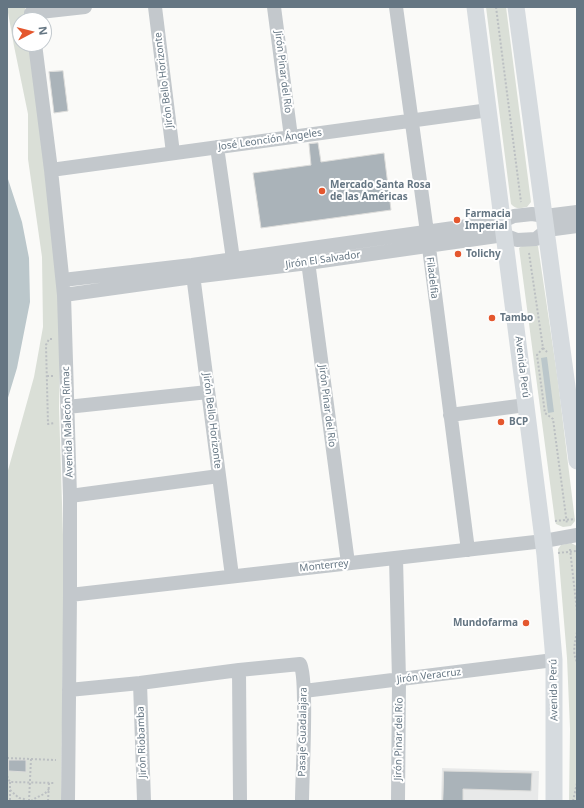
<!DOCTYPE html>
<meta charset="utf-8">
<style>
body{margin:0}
#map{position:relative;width:584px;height:808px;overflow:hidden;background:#fafaf8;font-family:"Noto Sans",sans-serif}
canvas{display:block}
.frame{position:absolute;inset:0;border:8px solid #657683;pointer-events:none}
.north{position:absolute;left:12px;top:12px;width:40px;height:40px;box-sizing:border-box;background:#fff;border:1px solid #c1c8cd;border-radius:50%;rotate:83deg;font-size:11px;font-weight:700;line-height:16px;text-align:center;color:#657683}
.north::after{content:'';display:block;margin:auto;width:14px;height:18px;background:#e4572e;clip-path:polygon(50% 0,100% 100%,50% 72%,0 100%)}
</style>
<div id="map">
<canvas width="584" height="808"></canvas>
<div class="frame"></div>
<div class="north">N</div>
</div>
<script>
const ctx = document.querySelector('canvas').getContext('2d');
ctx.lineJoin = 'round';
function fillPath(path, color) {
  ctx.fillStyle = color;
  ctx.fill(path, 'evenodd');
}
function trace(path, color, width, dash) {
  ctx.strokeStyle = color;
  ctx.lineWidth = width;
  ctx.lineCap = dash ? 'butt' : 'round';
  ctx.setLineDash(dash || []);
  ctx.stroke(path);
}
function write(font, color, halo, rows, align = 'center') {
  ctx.font = font + ' "Noto Sans",sans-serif';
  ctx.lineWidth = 4;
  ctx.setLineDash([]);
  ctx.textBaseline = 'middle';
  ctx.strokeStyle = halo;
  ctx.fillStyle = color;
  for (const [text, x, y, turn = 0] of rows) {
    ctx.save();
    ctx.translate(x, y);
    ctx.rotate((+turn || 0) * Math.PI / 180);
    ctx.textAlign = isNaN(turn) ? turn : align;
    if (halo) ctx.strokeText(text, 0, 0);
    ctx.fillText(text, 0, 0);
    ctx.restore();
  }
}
fillPath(new Path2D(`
 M 442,768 L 539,771 L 538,801 L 441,801 Z`), '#e8e9e9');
fillPath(new Path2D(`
 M 7,7 L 25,7 L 27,20 L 20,20 L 20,44 L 30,44 L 61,313 L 59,408 L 64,567 L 61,801 L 7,801 L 7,474 L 34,377 L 43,327 L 42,257 L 28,159 L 28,114 L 14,46 Z
 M 486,7 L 506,7 L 531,202 L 527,207 C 521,208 516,210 511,204 Z
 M 532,244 L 538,246 L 558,381 L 575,521 L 571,526 L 563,527 L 556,524 L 555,521 L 519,248 L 522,246 Z
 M 571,543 L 577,546 L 577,801 L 569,801 L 570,729 L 567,658 L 558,549 L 561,545 Z`), '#dadfd7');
fillPath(new Path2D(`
 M 7,176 L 22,222 L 29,258 L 30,302 L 17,368 L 7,401 Z
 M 547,357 L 554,412 L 548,413 L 541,358 Z`), '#bbc7cb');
const building = new Path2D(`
 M 63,71 L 68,111 L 54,113 L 49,72 Z
 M 318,143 L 321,162 L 384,153 L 391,210 L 261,228 L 253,173 L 311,165 L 309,144 Z
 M 9,760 L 26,760 L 26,772 L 9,771 Z
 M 444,771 L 532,773 L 531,791 L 463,789 L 463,801 L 443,801 Z`);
fillPath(building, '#aab3b9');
trace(building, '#dcdcda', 1);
trace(new Path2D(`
 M 496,7 L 521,202
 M 529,253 L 543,348 L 547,352
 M 52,339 L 49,339 L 46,345 L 48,424 L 55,423
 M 543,348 L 537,355 L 545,413 L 553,419 L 567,524
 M 47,376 L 53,376
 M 555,521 L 575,519
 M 570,549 L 577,611
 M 558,553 L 577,551
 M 577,632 C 575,643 572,652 577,662
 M 7,758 L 56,760
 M 7,776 L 10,782 L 55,783
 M 10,782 L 10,801
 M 10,790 L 19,798 L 24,799 L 27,801
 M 29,801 L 31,759
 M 31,801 C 37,796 44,796 49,789
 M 48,801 L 49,783
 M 573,801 L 577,783`), '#bbbfc2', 2, [2, 2]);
trace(new Path2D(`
 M 155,7 L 173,153
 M 274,7 L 291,137
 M 396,7 L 427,232 L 468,550
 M 31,13 L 85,7
 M 35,44 L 51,170 L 64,295 L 70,496 L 70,595 L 68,801
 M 217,147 L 233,259
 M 51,170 L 489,110
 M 307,254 L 348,563
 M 192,267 L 232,576
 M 63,280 L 192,265 L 503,221 L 514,216 L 532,214 L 545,216 L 577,212
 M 64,295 L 193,277 L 308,263 L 504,235 L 517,240 L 536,239 L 547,230 L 577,226
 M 67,407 L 208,392
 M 450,415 L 526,405
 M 70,496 L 219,476
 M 396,558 L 399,680 L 398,801
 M 70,595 L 544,541 L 577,535
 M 239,670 L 240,801
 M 140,683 L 144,801
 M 69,690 L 140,683 L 239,670 L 300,664 C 308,677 302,779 302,801
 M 304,691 L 554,660`), '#c3c8cc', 14);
trace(new Path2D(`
 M 475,7 L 545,555 L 554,660 L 554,801
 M 516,7 L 577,461`), '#d6dbdf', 17);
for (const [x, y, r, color] of [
 [322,191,4,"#e4572e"],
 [457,220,4,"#e4572e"],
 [458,254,4,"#e4572e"],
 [492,318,4,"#e4572e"],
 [501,422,4,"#e4572e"],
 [526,623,4,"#e4572e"]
]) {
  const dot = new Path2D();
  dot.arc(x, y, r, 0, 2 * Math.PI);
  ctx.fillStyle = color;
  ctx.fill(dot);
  trace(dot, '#fff', 1.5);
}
write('10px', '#657683', '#fff', [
 ["Jirón Pinar del Río",283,72,83],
 ["Jirón Bello Horizonte",164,80,-97],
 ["José Leonción Ángeles",270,140,-8],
 ["Jirón El Salvador",323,260,-8],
 ["Filadelfia",432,278,83],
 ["Avenida Perú",522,367,83],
 ["Jirón Pinar del Río",327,406,83],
 ["Jirón Bello Horizonte",212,421,83],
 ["Avenida Malecón Rímac",68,422,-92],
 ["Monterrey",324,566,-6],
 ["Jirón Veracruz",429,676,-7],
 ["Avenida Perú",554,690,-91],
 ["Pasaje Guadalajara",303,732,-89],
 ["Jirón Pinar del Río",399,739,-89],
 ["Jirón Riobamba",142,742,-92]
]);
write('bold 10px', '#657683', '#fff', [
 ["Mercado Santa Rosa",330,185],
 ["de las Américas",330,197],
 ["Farmacia",465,214],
 ["Imperial",465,226],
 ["Tolichy",466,254],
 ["Tambo",500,318],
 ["BCP",509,422],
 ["Mundofarma",518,623,"right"]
], 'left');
</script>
